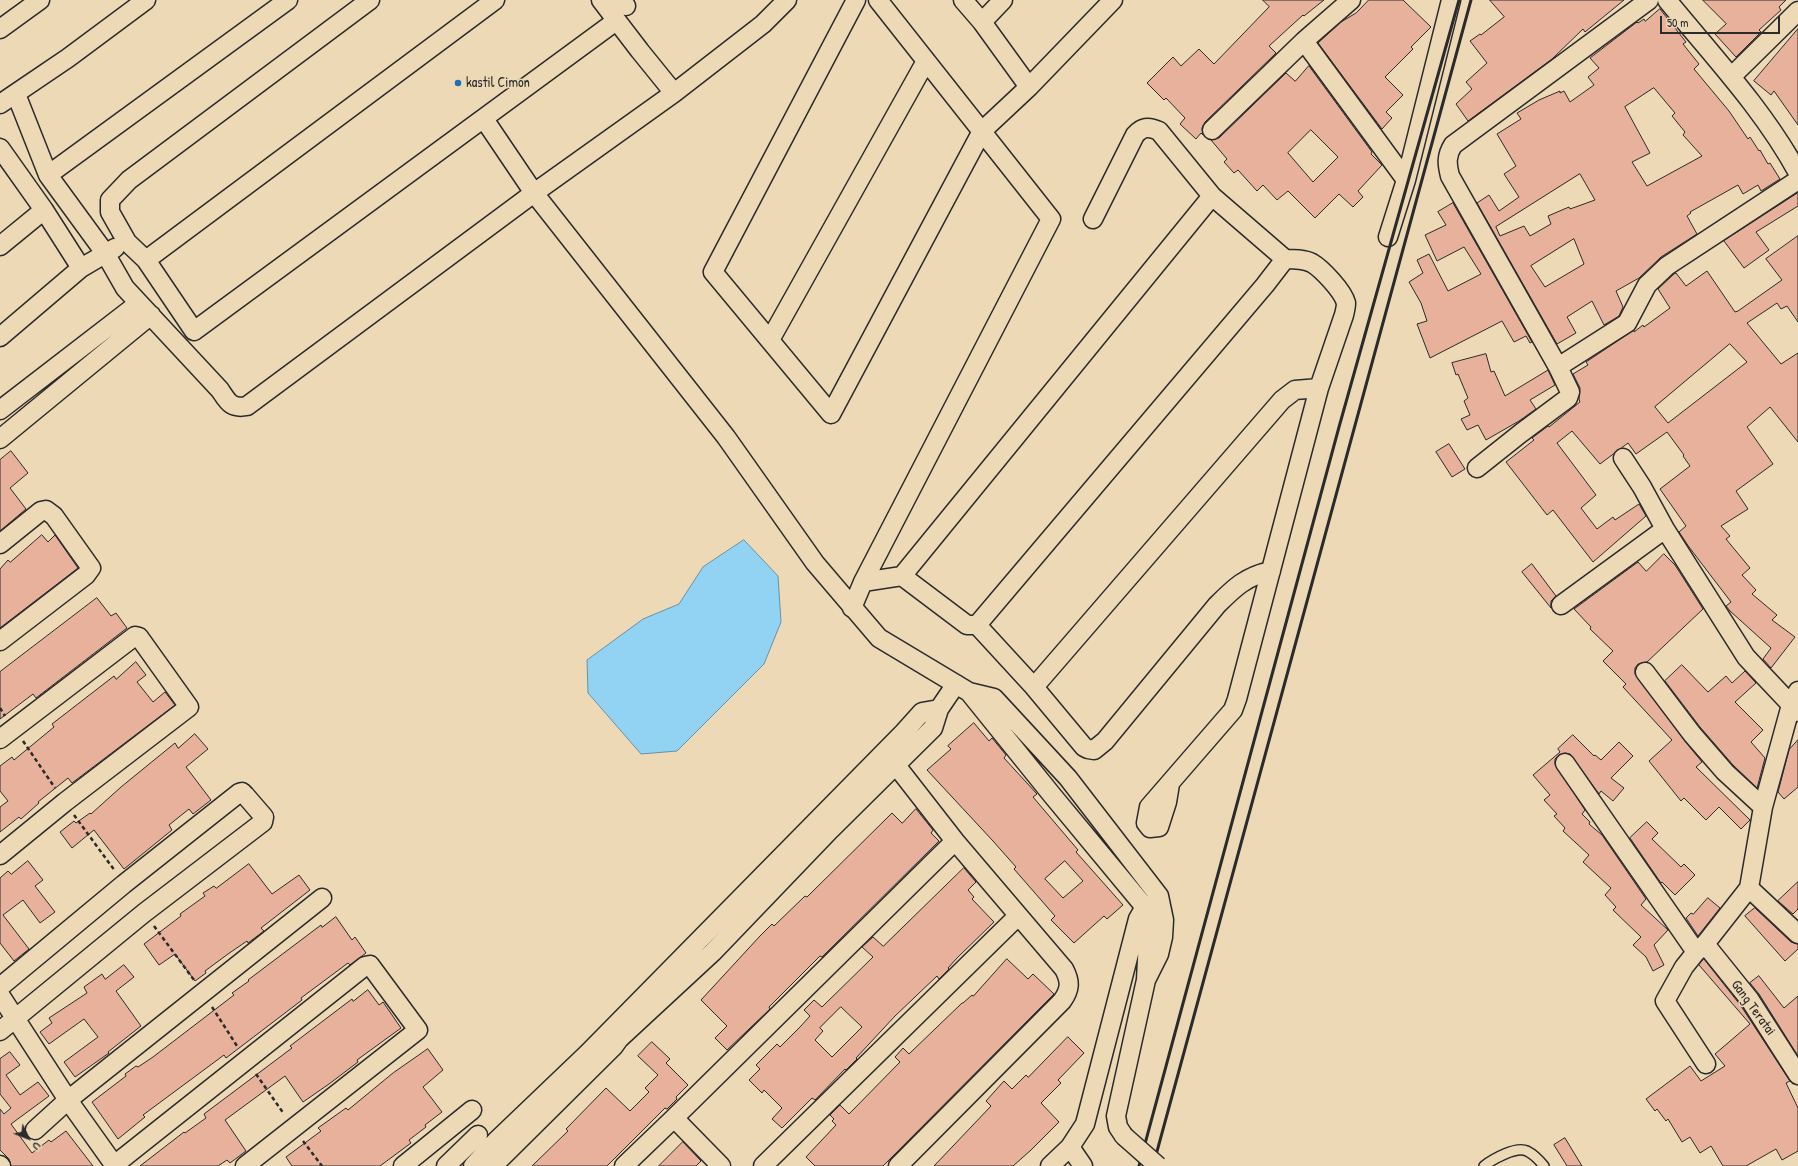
<!DOCTYPE html>
<style>
body{margin:0}
#map{position:relative;width:1798px;height:1166px;overflow:hidden;background:#eed9b7;font-family:"Patrick Hand",sans-serif}
canvas{display:block}
.north{position:absolute;left:8px;top:1118px;width:40px;height:40px;-webkit-text-stroke:3px #eed9b7;paint-order:stroke;rotate:133deg;font-size:11px;font-weight:700;line-height:16px;text-align:center;color:#2b2b2b}
.north::after{content:'';display:block;margin:auto;width:14px;height:18px;background:#2b2b2b;clip-path:polygon(50% 0,100% 100%,50% 72%,0 100%)}
.scale{position:absolute;left:1660px;top:16px;width:120px;height:18px;box-sizing:border-box;border:2px solid #2b2b2b;border-top:0;padding-left:5px;font-size:12px;line-height:14px;white-space:nowrap;color:#2b2b2b;-webkit-text-stroke:3px #eed9b7;paint-order:stroke}
</style>
<div id="map">
<canvas width="1798" height="1166"></canvas>
<div class="north">U</div>
<div class="scale">50 m</div>
</div>
<script>
const ctx = document.querySelector('canvas').getContext('2d');
ctx.lineJoin = 'round';
function fillPath(path, color) {
  ctx.fillStyle = color;
  ctx.fill(path, 'evenodd');
}
function trace(path, color, width, dash) {
  ctx.strokeStyle = color;
  ctx.lineWidth = width;
  ctx.lineCap = dash ? 'butt' : 'round';
  ctx.setLineDash(dash || []);
  ctx.stroke(path);
}
function write(font, color, halo, rows, align = 'center') {
  ctx.font = font + ' "Patrick Hand",sans-serif';
  ctx.lineWidth = 3;
  ctx.setLineDash([]);
  ctx.textBaseline = 'middle';
  ctx.strokeStyle = halo;
  ctx.fillStyle = color;
  for (const [text, x, y, turn = 0] of rows) {
    ctx.save();
    ctx.translate(x, y);
    ctx.rotate((+turn || 0) * Math.PI / 180);
    ctx.textAlign = isNaN(turn) ? turn : align;
    if (halo) ctx.strokeText(text, 0, 0);
    ctx.fillText(text, 0, 0);
    ctx.restore();
  }
}
const water = new Path2D(`
 M 744,540 L 778,576 L 781,622 L 764,664 L 677,751 L 641,754 L 588,693 L 587,660 L 643,619 L 679,604 L 703,567 Z`);
fillPath(water, '#92d3f4');
trace(water, '#6990a4', 1);
const building = new Path2D(`
 M 1263,0 L 1324,0 L 1304,16 L 1303,15 L 1269,46 L 1276,53 L 1205,122 L 1202,128 L 1203,135 L 1201,133 L 1196,139 L 1180,124 L 1185,118 L 1166,98 L 1164,100 L 1147,83 L 1173,57 L 1181,66 L 1199,49 L 1214,64 L 1269,7 Z
 M 1369,0 L 1403,0 L 1431,27 L 1411,47 L 1413,49 L 1385,77 L 1403,95 L 1386,112 L 1392,118 L 1382,129 L 1318,43 L 1341,22 L 1356,13 Z
 M 1490,0 L 1624,0 L 1585,32 L 1583,29 L 1552,59 L 1468,121 L 1456,104 L 1472,89 L 1466,82 L 1487,63 L 1470,41 L 1480,34 L 1481,35 L 1504,17 Z
 M 1703,0 L 1786,0 L 1779,7 L 1781,10 L 1759,30 L 1761,32 L 1736,57 L 1715,34 L 1726,24 Z
 M 1660,9 L 1686,42 L 1683,44 L 1699,64 L 1694,69 L 1729,111 L 1748,139 L 1750,137 L 1759,151 L 1760,150 L 1768,164 L 1770,163 L 1780,179 L 1761,191 L 1758,185 L 1743,194 L 1738,185 L 1690,212 L 1691,213 L 1687,216 L 1697,234 L 1661,257 L 1639,278 L 1616,291 L 1623,307 L 1619,316 L 1604,325 L 1592,301 L 1567,317 L 1576,333 L 1557,344 L 1477,203 L 1489,195 L 1499,211 L 1519,197 L 1504,174 L 1516,166 L 1497,134 L 1521,119 L 1517,113 L 1539,100 L 1560,91 L 1560,93 L 1564,91 L 1570,102 L 1594,85 L 1588,77 L 1599,68 L 1590,58 L 1637,22 L 1638,23 L 1644,19 L 1645,21 ZM 1654,88 L 1675,113 L 1672,116 L 1685,132 L 1683,135 L 1702,156 L 1647,186 L 1632,162 L 1650,153 L 1625,107 ZM 1580,174 L 1595,200 L 1570,209 L 1569,207 L 1548,216 L 1551,224 L 1530,236 L 1524,226 L 1500,236 L 1496,227 ZM 1574,239 L 1584,264 L 1545,287 L 1531,266 Z
 M 1798,29 L 1798,125 L 1774,91 L 1771,95 L 1754,81 Z
 M 1309,66 L 1372,152 L 1371,154 L 1382,165 L 1358,191 L 1363,197 L 1353,207 L 1339,194 L 1315,218 L 1288,191 L 1277,200 L 1263,185 L 1257,191 L 1238,170 L 1234,173 L 1224,162 L 1227,159 L 1211,140 L 1219,138 L 1286,73 L 1295,81 ZM 1311,130 L 1338,157 L 1313,182 L 1288,153 Z
 M 1798,193 L 1798,206 L 1756,232 L 1769,250 L 1744,268 L 1724,241 Z
 M 1453,203 L 1532,342 L 1530,343 L 1526,336 L 1514,342 L 1502,321 L 1430,358 L 1417,324 L 1427,321 L 1421,303 L 1409,282 L 1423,273 L 1417,260 L 1429,254 L 1448,291 L 1481,274 L 1464,247 L 1437,261 L 1425,235 L 1446,225 L 1438,212 Z
 M 1798,236 L 1798,322 L 1787,306 L 1781,309 L 1777,303 L 1747,323 L 1781,364 L 1798,353 L 1798,442 L 1770,407 L 1747,427 L 1773,464 L 1736,491 L 1748,509 L 1721,526 L 1730,536 L 1726,539 L 1750,568 L 1742,575 L 1756,590 L 1752,594 L 1777,615 L 1772,620 L 1795,637 L 1771,668 L 1763,659 L 1771,648 L 1730,611 L 1726,606 L 1731,602 L 1689,547 L 1679,532 L 1686,526 L 1660,489 L 1690,466 L 1683,456 L 1684,455 L 1667,432 L 1636,454 L 1628,443 L 1600,464 L 1572,431 L 1557,443 L 1596,495 L 1581,508 L 1597,529 L 1613,517 L 1615,520 L 1639,504 L 1646,516 L 1593,562 L 1553,510 L 1547,515 L 1506,462 L 1534,440 L 1532,438 L 1548,426 L 1549,427 L 1580,402 L 1579,399 L 1580,388 L 1573,374 L 1588,365 L 1586,362 L 1634,330 L 1634,332 L 1643,325 L 1644,327 L 1670,308 L 1658,289 L 1674,274 L 1676,273 L 1686,286 L 1707,271 L 1735,312 L 1738,311 L 1782,280 L 1766,259 ZM 1730,344 L 1747,362 L 1668,423 L 1655,407 Z
 M 1486,354 L 1491,372 L 1494,371 L 1505,396 L 1548,370 L 1555,385 L 1530,400 L 1536,409 L 1519,421 L 1486,440 L 1478,425 L 1467,430 L 1461,419 L 1470,415 L 1464,401 L 1468,398 L 1458,374 L 1456,375 L 1452,363 Z
 M 1449,444 L 1465,469 L 1452,477 L 1436,452 Z
 M 11,451 L 28,473 L 10,488 L 26,509 L 0,531 L 0,460 Z
 M 42,535 L 48,542 L 55,535 L 78,568 L 0,628 L 0,569 L 8,560 L 10,562 Z
 M 1664,554 L 1675,565 L 1703,609 L 1647,662 L 1638,664 L 1635,668 L 1635,674 L 1684,740 L 1702,762 L 1696,767 L 1750,820 L 1741,829 L 1719,807 L 1706,820 L 1684,798 L 1681,801 L 1649,761 L 1672,740 L 1623,687 L 1626,684 L 1603,661 L 1613,651 L 1590,629 L 1591,627 L 1574,609 L 1638,562 L 1646,571 Z
 M 1532,564 L 1556,596 L 1551,601 L 1551,608 L 1522,572 Z
 M 97,598 L 111,616 L 116,613 L 127,628 L 36,698 L 33,694 L 0,719 L 0,672 Z
 M 136,662 L 146,675 L 137,682 L 153,702 L 165,692 L 175,705 L 72,783 L 68,778 L 38,802 L 39,803 L 21,819 L 19,817 L 0,832 L 0,807 L 8,801 L 0,791 L 0,766 L 12,757 L 14,760 L 54,727 L 52,724 L 114,676 L 116,679 Z
 M 1682,665 L 1708,692 L 1726,676 L 1732,683 L 1745,671 L 1756,683 L 1735,702 L 1763,730 L 1751,742 L 1765,758 L 1757,788 L 1733,765 L 1700,727 L 1665,681 Z
 M 974,723 L 989,741 L 992,738 L 1006,755 L 1004,758 L 1037,794 L 1033,797 L 1078,850 L 1076,852 L 1123,905 L 1107,919 L 1104,916 L 1074,943 L 1051,920 L 1055,916 L 1014,869 L 1016,867 L 993,841 L 927,770 L 951,749 L 948,746 ZM 1065,861 L 1083,881 L 1063,898 L 1045,879 Z
 M 195,734 L 208,749 L 186,767 L 211,800 L 193,814 L 189,809 L 169,825 L 172,830 L 124,869 L 94,830 L 72,848 L 60,832 L 74,821 L 76,823 L 90,813 L 91,814 L 121,787 L 175,743 L 178,748 Z
 M 1573,735 L 1594,756 L 1595,755 L 1601,760 L 1619,742 L 1633,756 L 1611,778 L 1624,788 L 1613,801 L 1601,791 L 1599,794 L 1570,754 L 1565,753 L 1559,755 L 1555,759 L 1555,764 L 1585,810 L 1582,814 L 1590,822 L 1589,824 L 1602,835 L 1646,899 L 1641,905 L 1668,930 L 1654,945 L 1664,965 L 1653,971 L 1646,957 L 1633,945 L 1641,937 L 1613,910 L 1616,907 L 1605,895 L 1611,888 L 1583,862 L 1589,855 L 1563,831 L 1565,828 L 1554,816 L 1557,814 L 1544,800 L 1550,795 L 1533,775 L 1560,752 L 1558,749 Z
 M 1798,740 L 1798,787 L 1784,799 L 1778,792 L 1789,750 Z
 M 916,809 L 933,830 L 931,833 L 939,841 L 822,957 L 820,956 L 769,1007 L 770,1009 L 727,1050 L 715,1038 L 727,1026 L 701,1000 L 760,936 L 772,924 L 774,926 L 805,896 L 807,897 L 892,813 L 902,823 Z
 M 1647,822 L 1658,833 L 1652,839 L 1681,867 L 1684,864 L 1695,875 L 1675,895 L 1662,882 L 1661,883 L 1630,838 Z
 M 28,861 L 43,880 L 35,886 L 55,912 L 40,923 L 23,900 L 3,915 L 29,949 L 14,961 L 0,943 L 0,878 L 8,871 L 11,874 Z
 M 249,864 L 272,894 L 299,875 L 310,890 L 261,928 L 264,931 L 248,943 L 247,941 L 228,954 L 205,971 L 206,973 L 195,981 L 175,954 L 159,965 L 144,944 L 181,916 L 180,914 L 205,896 L 203,893 L 214,886 L 216,888 Z
 M 964,868 L 976,882 L 968,890 L 974,897 L 972,899 L 994,922 L 957,958 L 948,968 L 949,969 L 939,979 L 937,976 L 895,1016 L 856,1058 L 857,1059 L 846,1070 L 845,1069 L 815,1100 L 812,1098 L 782,1128 L 772,1119 L 782,1108 L 764,1090 L 762,1093 L 749,1080 L 760,1069 L 756,1065 L 777,1044 L 780,1047 L 800,1027 L 810,1016 L 804,1010 L 814,1000 L 822,1007 L 873,957 L 862,947 L 873,937 L 883,946 ZM 841,1007 L 862,1027 L 832,1057 L 815,1040 L 823,1031 L 820,1028 Z
 M 1798,882 L 1798,909 L 1793,914 L 1778,901 Z
 M 1708,898 L 1720,908 L 1698,936 L 1686,918 L 1691,913 L 1693,914 Z
 M 1755,908 L 1791,942 L 1798,944 L 1798,949 L 1785,961 L 1745,916 Z
 M 336,917 L 352,940 L 355,937 L 366,953 L 350,965 L 348,963 L 301,998 L 302,1000 L 226,1058 L 224,1055 L 143,1115 L 145,1117 L 118,1139 L 92,1102 L 126,1076 L 125,1074 L 136,1066 L 138,1067 L 153,1057 L 217,1008 L 234,995 L 232,993 L 249,981 L 248,980 L 321,925 L 322,927 Z
 M 1007,959 L 1028,979 L 1033,974 L 1054,994 L 883,1166 L 815,1166 L 806,1157 L 836,1125 L 832,1121 L 834,1119 L 830,1115 L 840,1105 L 849,1114 L 900,1062 L 895,1057 L 903,1048 L 909,1054 L 962,1003 L 963,1003 L 972,995 L 973,996 Z
 M 1704,959 L 1741,1006 L 1790,1081 L 1786,1083 L 1798,1108 L 1798,1151 L 1782,1160 L 1776,1149 L 1746,1166 L 1723,1166 L 1711,1146 L 1700,1153 L 1690,1137 L 1682,1142 L 1668,1119 L 1666,1121 L 1657,1109 L 1655,1111 L 1646,1099 L 1690,1066 L 1701,1081 L 1725,1066 L 1715,1054 L 1750,1024 L 1699,965 Z
 M 124,965 L 134,977 L 116,991 L 141,1026 L 108,1052 L 109,1053 L 75,1077 L 64,1062 L 98,1037 L 84,1019 L 49,1044 L 40,1032 L 52,1023 L 49,1018 L 87,993 L 84,987 L 102,974 L 105,979 Z
 M 1759,976 L 1784,1008 L 1798,996 L 1798,1056 L 1759,994 L 1750,983 Z
 M 368,990 L 379,1005 L 383,1002 L 401,1028 L 357,1060 L 358,1062 L 329,1084 L 303,1102 L 285,1076 L 225,1120 L 246,1151 L 230,1163 L 227,1160 L 218,1166 L 140,1166 L 184,1132 L 185,1133 L 206,1118 L 204,1114 L 292,1048 L 290,1046 L 352,999 L 353,1001 Z
 M 1068,1037 L 1084,1053 L 1058,1080 L 1061,1083 L 1041,1103 L 1059,1122 L 1031,1150 L 1013,1166 L 934,1166 L 991,1106 L 986,1101 L 1004,1081 L 1012,1089 L 1026,1075 L 1028,1077 Z
 M 652,1042 L 670,1059 L 666,1063 L 688,1085 L 676,1097 L 677,1099 L 667,1109 L 665,1108 L 607,1166 L 532,1166 L 568,1131 L 566,1129 L 606,1088 L 630,1111 L 649,1092 L 645,1088 L 658,1075 L 638,1056 Z
 M 428,1049 L 443,1070 L 423,1087 L 442,1112 L 425,1125 L 426,1127 L 409,1140 L 411,1143 L 380,1166 L 292,1166 L 286,1157 L 321,1131 L 318,1128 L 346,1108 L 348,1110 L 393,1073 Z
 M 10,1052 L 20,1065 L 6,1075 L 20,1095 L 38,1082 L 49,1096 L 11,1124 L 32,1153 L 49,1140 L 51,1142 L 66,1131 L 93,1166 L 11,1166 L 9,1159 L 0,1150 L 0,1109 L 4,1114 L 11,1108 L 0,1094 L 0,1059 Z
 M 1565,1138 L 1582,1166 L 1567,1166 L 1554,1145 Z
 M 683,1142 L 701,1161 L 696,1166 L 659,1166 Z`);
fillPath(building, '#e7b19c');
trace(building, '#2b2b2b', 1);
const lane = new Path2D(`
 M 1484,1166 C 1493,1159 1516,1146 1527,1151 C 1533,1154 1540,1161 1544,1166`);
const street = new Path2D(`
 M 370,0 L 129,180 L 110,200 L 110,212 L 127,242 L 146,260 L 194,331 L 616,21
 M 621,0 L 626,6
 M 856,0 L 713,272 L 831,414 L 982,131 L 1029,87 L 1113,0
 M 963,0 L 982,22 L 1029,87
 M 1667,0 C 1712,55 1764,110 1798,173
 M 982,22 L 1003,0
 M 0,29 L 40,0
 M 1304,41 L 1406,180
 M 1731,77 L 1798,11
 M 674,93 L 763,24 L 787,0
 M 16,94 L 48,175 L 105,253 L 125,288 L 220,390 C 228,402 231,409 247,406 L 534,193 L 674,93 L 640,51 L 601,0
 M 0,104 L 68,58 L 146,0
 M 484,119 L 534,193 L 726,437 L 815,563 L 879,638 L 969,692 L 994,698 L 1068,778 L 1159,896 L 1164,920 L 1163,937 L 1159,954 L 1146,980
 M 1212,130 L 1304,41 L 1351,0
 M 0,148 L 44,210 L 81,268
 M 48,175 L 288,0
 M 1093,219 L 1135,135 C 1142,127 1148,126 1159,131 L 1212,196 L 1285,259
 M 1388,237 L 1406,180 L 1451,0
 M 0,246 L 44,210
 M 146,260 L 495,0
 M 0,337 L 81,268 L 115,248
 M 770,340 L 926,61
 M 1558,367 L 1627,323 L 1647,285 L 1667,266 L 1798,180
 M 0,410 L 139,303
 M 0,439 L 151,315
 M 1623,458 L 1642,487 L 1665,529 L 1746,657 L 1798,712
 M 1477,468 L 1521,433 L 1568,398 L 1570,392 L 1558,367 L 1450,176 C 1447,164 1446,156 1453,145 L 1649,0
 M 0,544 L 41,511 L 46,510 L 54,516 L 91,568 L 86,575 L 0,641
 M 902,576 L 967,625 L 977,625
 M 863,582 L 902,576 L 1212,196
 M 1561,605 L 1665,529
 M 852,608 L 863,582 L 1051,219 L 878,0
 M 1645,672 L 1692,734 L 1725,772 L 1763,807
 M 1034,687 L 1282,400 L 1295,390 L 1319,388
 M 969,692 L 1052,795 L 1144,906 L 1149,919 L 1146,980 L 1116,1116 L 1118,1127 L 1124,1136
 M 0,739 L 135,636 L 139,637 L 189,707 L 65,802 L 0,855
 M 1565,763 L 1696,952 L 1705,944 L 1749,888 L 1798,934
 M 895,764 L 955,841 L 1064,969 C 1071,982 1070,990 1062,1001 L 898,1166
 M 1170,784 L 1167,802 L 1159,827 L 1150,828 L 1146,823 L 1149,807 L 1233,710 L 1237,699 L 1319,388 L 1344,315 C 1345,311 1346,307 1346,303 C 1343,291 1322,269 1312,263 C 1304,259 1294,259 1285,259 L 1265,285 L 977,625 L 1034,687 L 1084,747 L 1088,749 L 1094,750 L 1105,741 L 1217,605 C 1234,588 1246,576 1271,571
 M 1749,888 L 1763,807 L 1791,705 L 1798,691
 M 1705,944 L 1750,1000 L 1798,1075
 M 1696,952 L 1684,967 L 1665,1001 L 1706,1064
 M 0,987 L 124,884 L 239,793 L 242,792 L 245,795 L 264,817 L 263,822 L 144,913 L 0,1031
 M 0,995 L 68,1100 L 115,1166
 M 674,1118 L 955,841
 M 35,1130 L 68,1100 L 322,898
 M 1070,1147 L 1083,1166
 M 0,1165 L 1,1166
 M 113,1166 L 365,966 L 370,965 L 418,1030 L 245,1166
 M 403,1166 L 472,1110
 M 446,1166 L 478,1135
 M 473,1166 L 496,1141 L 587,1054 L 904,732 L 922,712 L 939,709
 M 493,1166 L 614,1046 L 619,1039 L 713,952 L 830,830 L 933,728 L 939,709 L 956,684
 M 624,1166 L 674,1118 L 721,1166
 M 763,1166 L 1018,916
 M 1050,1166 L 1070,1147 L 1085,1124 L 1138,919 L 1146,905`);
trace(lane, '#2b2b2b', 12);
trace(street, '#2b2b2b', 21);
trace(new Path2D(`
 M 0,708 L 5,716
 M 23,741 L 55,788
 M 74,815 L 115,871
 M 154,926 L 194,980
 M 212,1007 L 237,1046
 M 256,1074 L 284,1114
 M 303,1141 L 322,1166`), '#2b2b2b', 2.5, [4, 3]);
trace(lane, '#eed9b7', 9);
trace(street, '#eed9b7', 18);
trace(new Path2D(`
 M 1139,1166 L 1339,427 L 1459,0
 M 1153,1166 L 1471,0`), '#2b2b2b', 3);
const streetBridge = new Path2D(`
 M 1124,1136 L 1158,1166`);
trace(streetBridge, '#2b2b2b', 21, []);
trace(streetBridge, '#eed9b7', 18);
for (const [x, y, r, color] of [
 [458,83,4,"#1f6fb2"]
]) {
  const dot = new Path2D();
  dot.arc(x, y, r, 0, 2 * Math.PI);
  ctx.fillStyle = color;
  ctx.fill(dot);
  trace(dot, '#eed9b7', 1.5);
}
write('14px', '#2b2b2b', '#eed9b7', [
 ["kastil Cimon",466,83]
], 'left');
write('14px', '#2b2b2b', '#eed9b7', [
 ["Gang Teratai",1753,1008,54]
]);
</script>
